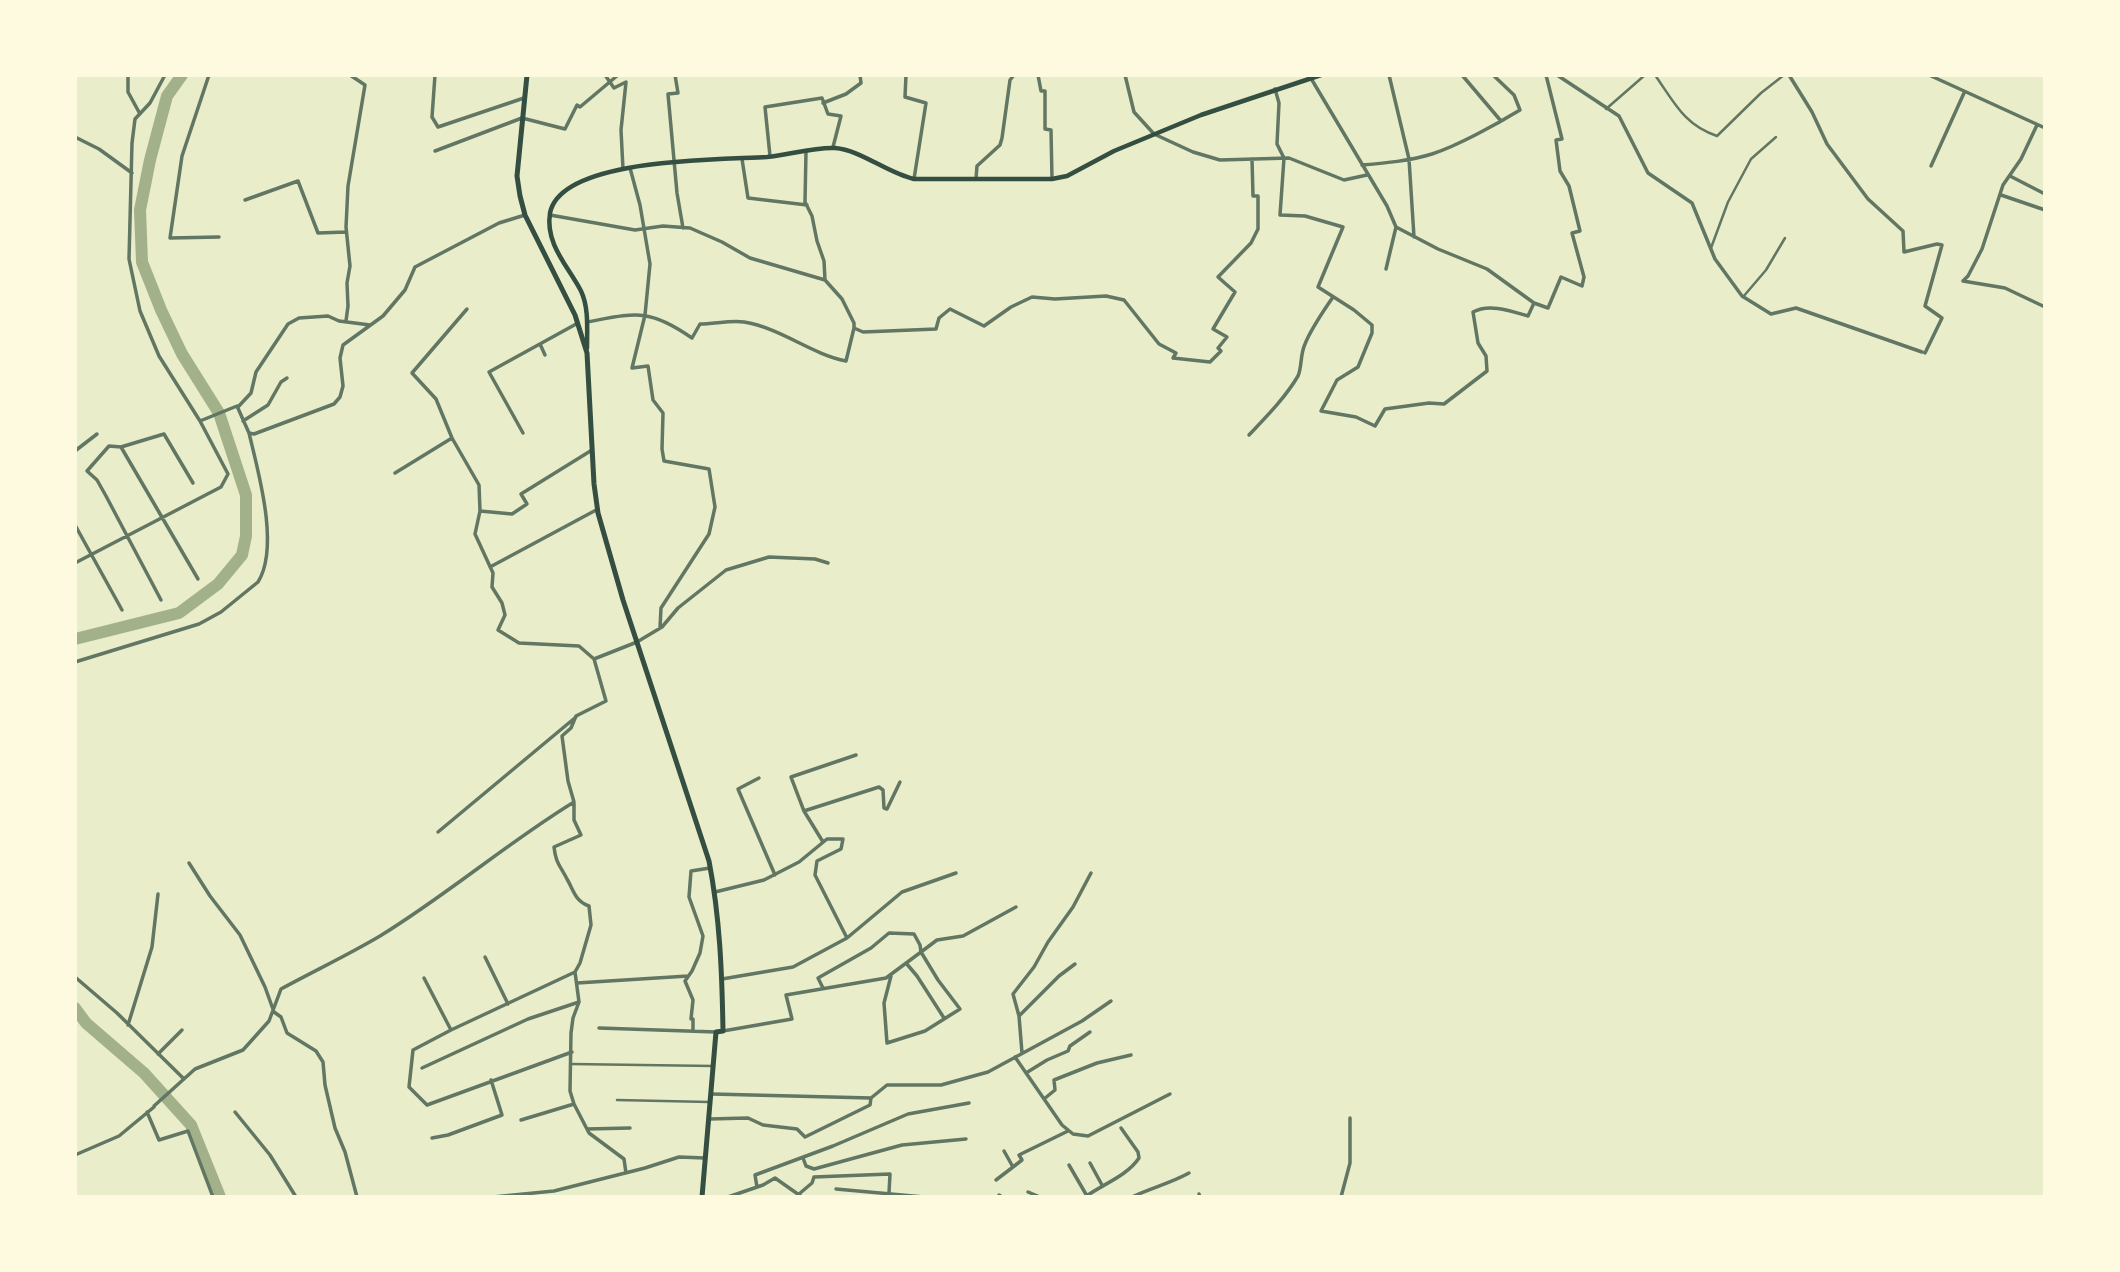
<!DOCTYPE html>
<style>
body{margin:0}
#map{position:relative;width:2120px;height:1272px;overflow:hidden;background:#e9edc9;font-family:"Alegreya Sans",sans-serif}
canvas{display:block}
.frame{position:absolute;inset:0;border:77px solid #fefae0;pointer-events:none}
</style>
<div id="map">
<canvas width="2120" height="1272"></canvas>
<div class="frame"></div>
</div>
<script>
const ctx = document.querySelector('canvas').getContext('2d');
ctx.lineJoin = 'round';
function trace(path, color, width, dash) {
  ctx.strokeStyle = color;
  ctx.lineWidth = width;
  ctx.lineCap = dash ? 'butt' : 'round';
  ctx.setLineDash(dash || []);
  ctx.stroke(path);
}
trace(new Path2D(`
 M 75,639 L 179,613 L 218,584 L 242,555 L 246,536 L 246,495 L 219,413 L 182,354 L 161,310 L 142,262 L 140,210 L 150,160 L 167,96 L 182,75
 M 75,1008 L 86,1023 L 144,1073 L 191,1125 L 220,1197`), '#a3b18a', 12);
trace(new Path2D(`
 M 1655,75 C 1674,102 1684,125 1717,136 L 1761,93 L 1784,75
 M 1606,109 L 1645,75
 M 1711,248 L 1728,202 L 1751,159 L 1776,137
 M 1743,297 L 1766,270 L 1785,238
 M 571,1064 L 713,1066
 M 617,1100 L 709,1102`), '#617663', 2.5);
trace(new Path2D(`
 M 128,75 L 128,92 L 140,114
 M 209,75 L 182,156 L 170,238 L 219,237
 M 435,75 L 432,117 L 438,127 L 524,98
 M 605,75 L 614,88 L 626,82 L 621,130 L 623,169
 M 675,75 L 678,93 L 668,94 L 677,193 L 683,228
 M 906,75 L 905,97 L 926,103 L 914,179
 M 1038,75 L 1041,91 L 1045,91 L 1045,129 L 1051,130 L 1052,179
 M 1125,75 L 1134,112 L 1154,134 L 1193,152 L 1220,160 L 1289,158 L 1344,180 L 1367,175
 M 1309,75 L 1387,206 L 1396,227 L 1438,249 L 1487,269 L 1534,303 L 1548,308 L 1561,277 L 1582,286 L 1584,277 L 1572,233 L 1580,231 L 1569,186 L 1560,171 L 1556,140 L 1562,139 L 1546,75
 M 1389,75 L 1409,159 L 1414,237
 M 1462,75 L 1501,121
 M 1557,75 L 1619,116 L 1648,173 L 1692,203 L 1715,259 L 1742,296 L 1771,314 L 1796,308 L 1922,352
 M 1789,75 L 1812,112 L 1827,144 L 1868,199 L 1903,231 L 1904,252 L 1937,244 L 1942,245 L 1925,306 L 1942,318 L 1925,353
 M 1929,75 L 2045,128
 M 1275,89 L 1279,103 L 1277,144 L 1284,158 L 1280,215 L 1305,216 L 1343,227 L 1318,287 L 1354,310 L 1372,325 L 1372,333 L 1358,367 L 1337,380 L 1321,411 L 1356,417 L 1375,426 L 1385,409 L 1429,403 L 1444,404 L 1487,371 L 1486,356 L 1478,343 L 1473,312 C 1489,303 1511,311 1528,316 L 1534,303
 M 823,103 L 846,94 L 861,83 L 860,75
 M 75,137 L 99,149 L 132,173
 M 435,151 L 522,118 L 565,129 L 577,105 L 580,107 L 618,75
 M 806,151 L 805,202 L 812,216 L 817,241 L 824,261 L 825,280 L 842,299 L 854,323 L 854,328 L 863,332 L 936,329 L 939,318 L 950,309 L 984,326 L 1011,307 L 1032,297 L 1055,299 L 1106,296 L 1124,300 L 1159,344 L 1176,353 L 1173,358 L 1210,362 L 1221,351 L 1218,348 L 1227,337 L 1213,329 L 1235,292 L 1218,277 L 1251,243 L 1258,229 L 1258,196 L 1253,196 L 1252,159
 M 770,156 L 765,107 L 822,98 L 828,114 L 841,116 L 833,147
 M 742,159 L 748,198 L 807,205
 M 1362,165 C 1386,163 1409,161 1432,154 C 1457,146 1497,124 1520,110 L 1514,95 L 1493,75
 M 1931,166 L 1964,93
 M 630,168 L 640,205 L 650,264 L 645,315 L 632,368 L 648,366 L 653,400 L 663,413 L 662,449 L 664,461 L 709,469 L 715,507 L 709,534 L 661,608 L 660,628
 M 2010,176 L 2045,194
 M 976,179 L 977,166 L 1000,145 L 1002,138 L 1010,80 L 1014,75
 M 2001,195 L 2045,210
 M 245,200 L 298,181 L 318,233 L 346,232
 M 550,215 L 635,230 L 663,226 L 690,228 L 722,242 L 750,258 L 825,280
 M 1386,269 L 1396,227
 M 1963,281 L 1968,276 L 1982,249 L 2003,185 L 2021,159 L 2037,125
 M 1963,281 L 2005,288 L 2045,307
 M 467,309 L 412,373 L 436,399 L 452,438 L 479,485 L 480,511 L 475,534 L 493,573 L 492,587 L 502,603 L 505,615 L 498,630 L 519,643 L 579,646 L 594,659
 M 346,321 L 348,306 L 347,283 L 350,266 L 346,227 L 348,186 L 365,85 L 350,75
 M 587,322 C 636,313 649,308 692,338 L 700,324 C 714,324 731,320 744,322 C 781,328 811,354 846,361 L 854,328
 M 540,344 L 545,355
 M 238,407 L 251,393 L 256,372 L 288,324 L 299,318 L 328,316 L 339,321 L 370,325
 M 200,421 L 237,406 L 249,433 L 254,434 L 334,404 L 340,397 L 343,386 L 340,358 L 343,345 L 383,316 L 405,290 L 415,267 L 499,223 L 525,215
 M 243,421 L 268,405 L 281,382 L 287,378
 M 523,433 L 489,372 L 578,323
 M 1249,435 C 1266,417 1285,398 1298,376 C 1302,367 1300,355 1305,344 C 1312,327 1323,312 1333,297
 M 121,447 L 198,579
 M 75,451 L 97,434
 M 395,473 L 452,438
 M 480,511 L 512,514 L 527,504 L 521,494 L 592,450
 M 75,525 L 122,610
 M 75,563 L 221,487 L 228,474 L 200,421 L 159,356 L 140,311 L 129,259 L 132,143 L 135,119 L 150,103 L 165,75
 M 490,567 L 598,509
 M 161,600 L 106,496 L 97,480 L 87,471 L 109,446 L 121,447 L 164,434 L 193,483
 M 75,662 L 199,624 L 221,612 L 258,582 C 280,547 258,471 249,433
 M 759,778 L 738,789 L 775,875
 M 574,803 L 574,820 L 581,835 L 554,847 C 556,864 560,865 567,879 C 574,891 575,901 589,906 L 591,925 L 580,963 L 575,972 L 579,1002 L 573,1018 L 571,1033 L 570,1091 L 574,1104 L 589,1133 L 624,1159 L 626,1173
 M 804,811 L 791,777 L 856,755
 M 438,832 L 576,717
 M 823,842 L 804,811 L 879,787 L 883,790 L 884,808 L 887,809 L 900,782
 M 189,863 L 210,896 L 240,935 L 265,987 L 274,1012 L 281,1017 L 287,1033 L 316,1051 L 323,1062 L 325,1085 L 335,1128 L 345,1152 L 357,1197
 M 715,892 L 764,880 L 799,862 L 827,839 L 843,839 L 841,849 L 817,861 L 815,875 L 847,938
 M 485,957 L 508,1004
 M 906,963 L 917,976 L 944,1018
 M 891,976 L 884,1003 L 887,1043 L 925,1031 L 960,1009 L 938,980 L 921,952 L 937,940 L 963,936 L 1016,907
 M 75,977 L 117,1013 L 184,1079
 M 424,978 L 451,1030
 M 722,979 L 793,967 L 847,938 L 902,892 L 956,873
 M 577,983 L 688,976
 M 1019,1016 L 1059,976 L 1075,964
 M 128,1025 L 152,947 L 158,894
 M 599,1028 L 716,1032
 M 693,1031 L 693,1019 L 691,1019 L 693,1000 L 685,981 L 692,971 L 700,953 L 703,936 L 689,897 L 691,871 L 710,868
 M 723,1031 L 792,1019 L 786,995 L 886,978 L 921,952 L 920,945 L 914,934 L 889,933 L 871,948 L 818,978 L 823,988
 M 572,1052 L 427,1105 L 409,1087 L 413,1050 L 451,1030 L 575,972
 M 1022,1053 L 1019,1016 L 1013,994 L 1034,967 L 1048,942 L 1073,907 L 1091,873
 M 158,1054 L 182,1030
 M 1015,1057 L 1062,1125 L 1073,1134 L 1088,1136 L 1170,1094
 M 422,1068 L 528,1019 L 579,1002
 M 1026,1073 L 1047,1060 L 1068,1051 L 1070,1046 L 1090,1032
 M 712,1094 L 871,1098
 M 1044,1099 L 1055,1090 L 1054,1080 L 1097,1063 L 1131,1055
 M 154,1106 L 195,1069 L 243,1050 L 269,1021 L 281,989 C 314,971 348,955 380,936 C 447,895 507,843 574,802 L 568,781 L 562,736 L 571,728 L 576,716 L 606,701 L 594,659 L 637,642 L 662,627 L 678,608 L 726,570 L 769,557 L 815,559 L 828,563
 M 147,1112 L 159,1140 L 188,1131 L 213,1197
 M 235,1112 L 270,1155 L 296,1197
 M 709,1119 L 748,1118 L 763,1125 L 797,1129 L 805,1137 L 870,1105 L 871,1098 L 887,1085 L 941,1085 L 988,1072 L 1082,1021 L 1111,1001
 M 521,1120 L 574,1104
 M 587,1129 L 630,1128
 M 432,1138 L 448,1135 L 502,1115 L 491,1080
 M 75,1155 L 119,1136 L 154,1107
 M 803,1158 L 806,1166 L 814,1169 L 902,1145 L 966,1139
 M 1090,1163 L 1102,1185
 M 1069,1165 L 1087,1196
 M 1013,1167 L 1022,1160 L 1019,1155 L 1068,1131
 M 996,1180 L 1013,1167 L 1004,1151
 M 757,1187 L 755,1175 L 833,1146 L 908,1114 L 969,1103
 M 836,1189 L 924,1197
 M 1028,1192 L 1040,1197
 M 799,1194 L 812,1183 L 814,1177 L 890,1174 L 889,1193
 M 1199,1194 L 1200,1197
 M 999,1195 L 1002,1197
 M 493,1197 L 554,1191 L 645,1168 L 679,1157 L 705,1158
 M 728,1197 L 763,1185 L 775,1178 L 802,1197
 M 1085,1197 C 1103,1184 1127,1176 1139,1158 L 1138,1152 L 1121,1128
 M 1132,1197 C 1151,1188 1171,1183 1189,1173
 M 1341,1197 L 1350,1163 L 1350,1118`), '#617663', 3.5);
trace(new Path2D(`
 M 587,348 C 587,329 589,308 581,291 C 568,266 545,244 550,213 C 561,157 722,160 767,157 C 789,155 813,147 835,148 C 861,150 887,173 914,179 L 1052,179 L 1067,176 L 1114,151 L 1201,115 L 1321,75`), '#344e41', 4.5);
trace(new Path2D(`
 M 527,75 L 517,176 L 520,196 L 525,215 L 575,315 L 587,353 L 594,484 L 598,513 L 623,600 L 709,861 C 720,918 722,973 723,1031 L 716,1032 L 702,1197`), '#344e41', 5);
</script>
